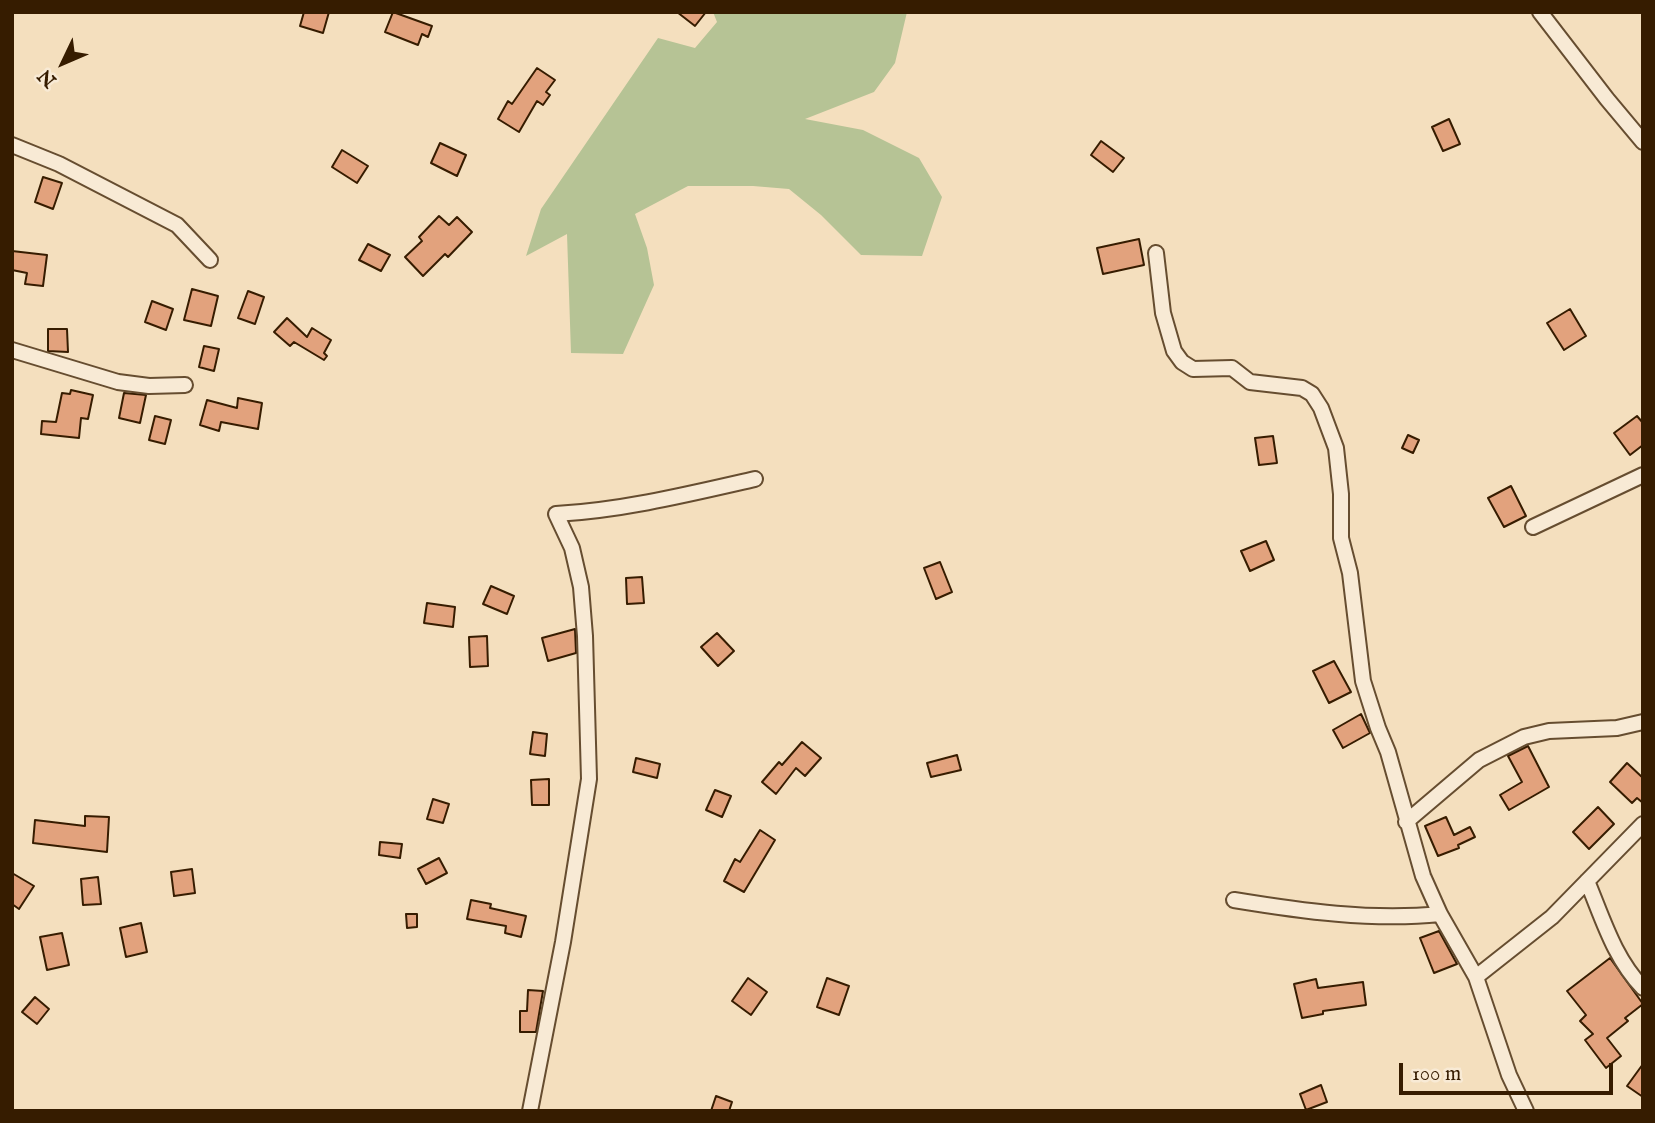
<!DOCTYPE html>
<style>
body{margin:0}
#map{position:relative;width:1655px;height:1123px;overflow:hidden;background:#f4dfbe;font-family:"IM FELL English",serif}
canvas{display:block}
.frame{position:absolute;inset:0;border:14px solid #361c00;pointer-events:none}
.north{position:absolute;left:28px;top:28px;width:70px;height:70px;-webkit-text-stroke:5px #f8ead5;paint-order:stroke;rotate:226deg;font-size:19px;font-weight:700;line-height:28px;text-align:center;color:#361c00}
.north::after{content:'';display:block;margin:auto;width:24px;height:32px;background:#361c00;clip-path:polygon(50% 0,100% 100%,50% 72%,0 100%)}
.scale{position:absolute;left:1399px;top:1063px;width:214px;height:32px;box-sizing:border-box;border:4px solid #361c00;border-top:0;padding-left:9px;font-size:21px;line-height:24px;white-space:nowrap;color:#361c00;-webkit-text-stroke:5px #f8ead5;paint-order:stroke}
</style>
<div id="map">
<canvas width="1655" height="1123"></canvas>
<div class="frame"></div>
<div class="north">N</div>
<div class="scale">100 m</div>
</div>
<script>
const ctx = document.querySelector('canvas').getContext('2d');
ctx.lineJoin = 'round';
function fillPath(path, color) {
  ctx.fillStyle = color;
  ctx.fill(path, 'evenodd');
}
function trace(path, color, width, dash) {
  ctx.strokeStyle = color;
  ctx.lineWidth = width;
  ctx.lineCap = dash ? 'butt' : 'round';
  ctx.setLineDash(dash || []);
  ctx.stroke(path);
}
fillPath(new Path2D(`
 M 713,12 L 907,12 L 895,63 L 874,92 L 805,119 L 863,130 L 919,158 L 942,197 L 922,256 L 861,255 L 821,215 L 789,189 L 753,186 L 688,186 L 635,214 L 647,248 L 654,285 L 623,354 L 571,353 L 567,234 L 526,256 L 541,209 L 658,38 L 695,48 L 717,22 Z`), '#b6c395');
const building = new Path2D(`
 M 304,12 L 329,12 L 323,33 L 300,26 Z
 M 393,12 L 432,26 L 428,37 L 422,34 L 418,45 L 385,32 Z
 M 677,12 L 706,12 L 695,26 Z
 M 537,68 L 555,80 L 546,92 L 550,95 L 543,105 L 537,101 L 519,132 L 498,119 L 508,101 L 512,104 Z
 M 1449,119 L 1460,144 L 1443,151 L 1432,127 Z
 M 1101,141 L 1124,158 L 1113,172 L 1091,155 Z
 M 440,143 L 466,155 L 457,176 L 431,163 Z
 M 342,150 L 368,166 L 357,183 L 332,167 Z
 M 43,177 L 62,183 L 53,209 L 35,202 Z
 M 439,216 L 449,225 L 457,217 L 472,232 L 448,257 L 445,254 L 423,276 L 405,257 L 422,241 L 419,237 Z
 M 1139,239 L 1144,265 L 1103,274 L 1097,248 Z
 M 368,244 L 390,255 L 381,271 L 359,260 Z
 M 12,251 L 47,255 L 43,286 L 25,284 L 27,273 L 12,270 Z
 M 192,289 L 218,296 L 211,326 L 184,320 Z
 M 248,291 L 264,297 L 255,324 L 238,318 Z
 M 152,301 L 173,309 L 166,330 L 145,322 Z
 M 1570,309 L 1586,336 L 1564,350 L 1547,323 Z
 M 287,318 L 307,337 L 312,328 L 331,340 L 324,353 L 327,356 L 324,360 L 294,342 L 290,346 L 274,332 Z
 M 48,329 L 67,329 L 68,352 L 48,351 Z
 M 204,346 L 219,349 L 214,371 L 199,367 Z
 M 71,390 L 93,395 L 88,419 L 81,418 L 79,438 L 41,434 L 42,421 L 56,422 L 62,393 L 70,394 Z
 M 124,393 L 146,395 L 140,423 L 119,418 Z
 M 238,398 L 262,403 L 258,429 L 221,422 L 219,431 L 200,425 L 207,400 L 237,408 Z
 M 155,416 L 171,420 L 165,444 L 149,440 Z
 M 1637,416 L 1643,423 L 1643,445 L 1630,455 L 1614,433 Z
 M 1408,435 L 1419,440 L 1413,453 L 1402,448 Z
 M 1273,436 L 1277,463 L 1259,465 L 1255,438 Z
 M 1511,486 L 1526,516 L 1504,527 L 1488,498 Z
 M 1266,541 L 1274,560 L 1250,571 L 1241,551 Z
 M 940,562 L 952,592 L 936,599 L 924,568 Z
 M 642,577 L 644,603 L 627,604 L 626,578 Z
 M 491,586 L 514,596 L 507,614 L 483,604 Z
 M 427,603 L 455,607 L 453,627 L 424,623 Z
 M 575,629 L 576,653 L 548,661 L 542,638 Z
 M 717,633 L 734,651 L 718,666 L 701,647 Z
 M 487,636 L 488,666 L 470,667 L 469,637 Z
 M 1334,661 L 1351,692 L 1329,703 L 1313,671 Z
 M 1361,714 L 1370,733 L 1343,748 L 1333,730 Z
 M 533,732 L 547,734 L 545,756 L 530,754 Z
 M 802,742 L 821,758 L 805,776 L 796,768 L 776,794 L 762,782 L 779,762 L 782,765 Z
 M 1528,746 L 1549,787 L 1509,810 L 1500,795 L 1522,782 L 1508,756 Z
 M 957,755 L 961,770 L 931,777 L 927,763 Z
 M 636,758 L 660,764 L 657,778 L 633,772 Z
 M 1627,763 L 1643,778 L 1643,803 L 1637,798 L 1632,803 L 1610,782 Z
 M 549,779 L 549,805 L 532,805 L 531,780 Z
 M 715,790 L 731,796 L 722,817 L 706,810 Z
 M 433,799 L 449,804 L 443,823 L 427,819 Z
 M 1598,807 L 1614,824 L 1589,849 L 1573,832 Z
 M 85,816 L 109,817 L 107,852 L 33,843 L 35,820 L 85,826 Z
 M 1446,817 L 1454,835 L 1470,827 L 1475,837 L 1458,845 L 1459,848 L 1438,856 L 1425,826 Z
 M 760,830 L 775,840 L 744,892 L 724,881 L 735,859 L 740,862 Z
 M 380,842 L 402,844 L 400,858 L 379,855 Z
 M 439,858 L 447,873 L 426,884 L 418,869 Z
 M 192,869 L 195,893 L 174,896 L 171,872 Z
 M 12,873 L 34,886 L 19,909 L 12,904 Z
 M 98,877 L 101,904 L 83,905 L 81,879 Z
 M 471,900 L 491,904 L 490,908 L 526,916 L 521,937 L 505,933 L 506,926 L 467,919 Z
 M 406,914 L 417,914 L 417,927 L 407,928 Z
 M 141,923 L 147,952 L 126,957 L 120,928 Z
 M 1439,931 L 1457,964 L 1434,973 L 1420,938 Z
 M 62,933 L 69,965 L 47,970 L 40,937 Z
 M 1610,958 L 1643,1004 L 1625,1018 L 1628,1021 L 1607,1038 L 1621,1056 L 1606,1068 L 1585,1040 L 1593,1034 L 1580,1021 L 1586,1015 L 1567,991 Z
 M 748,978 L 767,992 L 751,1015 L 732,1001 Z
 M 827,978 L 849,986 L 839,1015 L 817,1007 Z
 M 1316,979 L 1318,988 L 1363,982 L 1366,1005 L 1323,1011 L 1323,1014 L 1302,1018 L 1294,984 Z
 M 528,990 L 543,991 L 536,1032 L 520,1032 L 520,1011 L 527,1011 Z
 M 35,997 L 49,1009 L 37,1024 L 22,1012 Z
 M 1643,1064 L 1643,1097 L 1627,1086 Z
 M 1321,1085 L 1327,1102 L 1306,1110 L 1300,1094 Z
 M 716,1096 L 732,1102 L 729,1111 L 711,1111 Z`);
fillPath(building, '#e2a27d');
trace(building, '#361c00', 2);
const street = new Path2D(`
 M 1540,12 L 1607,99 L 1643,142
 M 12,145 L 59,164 L 177,225 L 210,260
 M 1156,253 L 1163,313 L 1174,351 L 1182,362 L 1193,369 L 1232,368 L 1250,382 L 1302,388 L 1312,394 L 1321,408 L 1336,448 L 1341,494 L 1341,538 L 1350,573 L 1363,681 L 1378,728 L 1388,752 L 1423,876 L 1440,914 L 1476,977 L 1509,1075 L 1526,1111
 M 12,350 L 118,382 L 149,386 L 185,385
 M 1533,527 L 1643,475
 M 1406,822 L 1479,760 L 1524,737 L 1549,731 L 1617,728 L 1643,722
 M 1587,881 C 1603,919 1614,958 1643,988
 M 1234,900 C 1301,911 1372,921 1440,914
 M 1476,977 L 1552,917 L 1643,824
 M 530,1111 L 563,942 L 589,779 L 585,636 L 581,587 L 572,548 L 556,514 C 624,510 689,494 755,479`);
trace(street, '#664d30', 18);
trace(street, '#f8ead5', 14);
</script>
